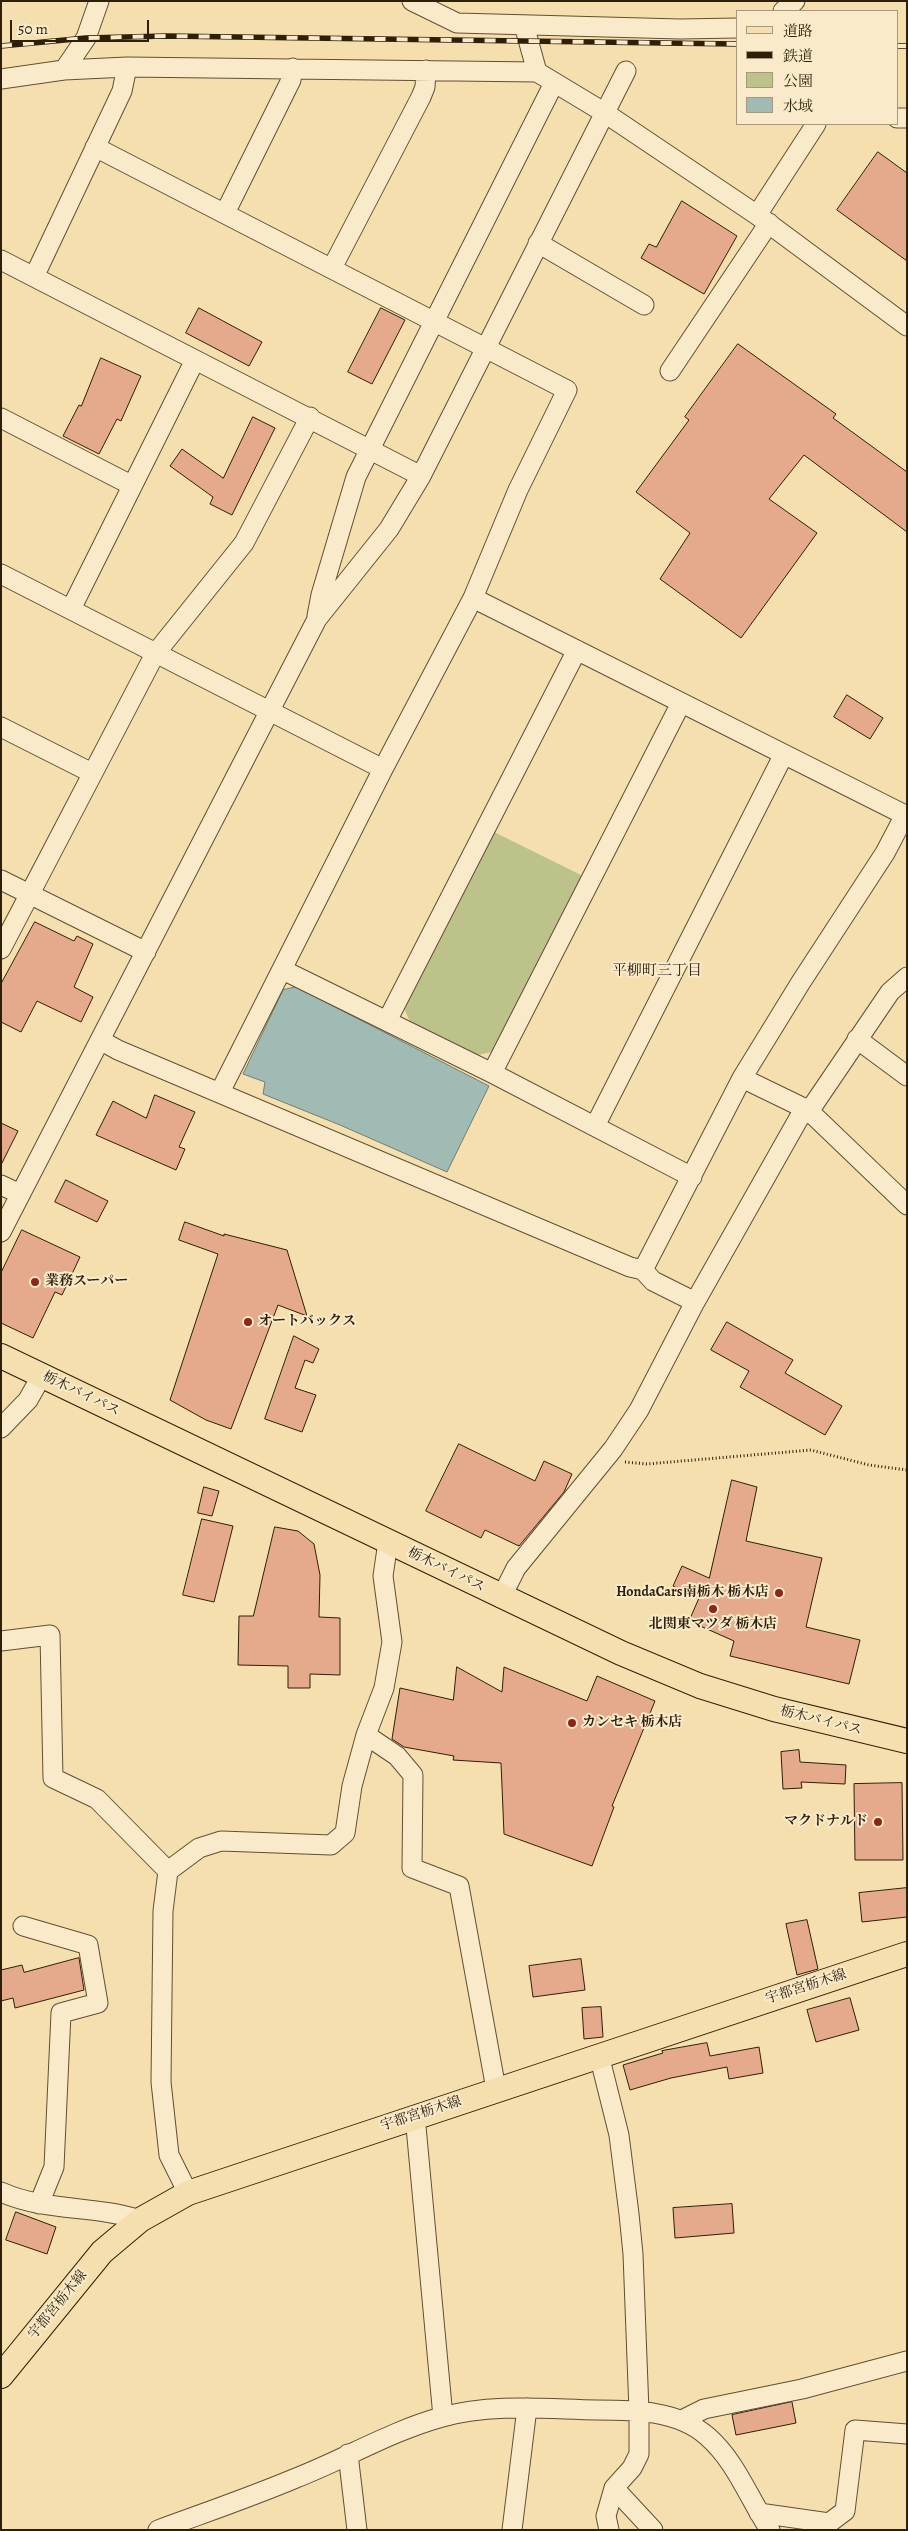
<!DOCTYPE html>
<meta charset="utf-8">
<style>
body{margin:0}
#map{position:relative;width:908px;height:2531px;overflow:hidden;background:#f6dfae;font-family:Alegreya,"Noto Serif JP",serif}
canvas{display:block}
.frame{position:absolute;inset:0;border:2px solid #2e1f09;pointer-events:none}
.legend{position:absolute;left:736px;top:10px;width:162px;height:115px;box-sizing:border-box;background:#f9eaca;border:1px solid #a8997d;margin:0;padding:6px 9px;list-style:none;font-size:15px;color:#2e1f09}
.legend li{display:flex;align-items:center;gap:10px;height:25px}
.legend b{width:25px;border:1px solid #a8997d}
.scale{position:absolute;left:10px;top:20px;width:139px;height:22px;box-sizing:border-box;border:2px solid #2e1f09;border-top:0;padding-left:6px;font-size:15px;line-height:18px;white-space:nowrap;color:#2e1f09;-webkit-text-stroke:4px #f9eaca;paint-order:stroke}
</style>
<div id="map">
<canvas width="908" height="2531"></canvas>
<div class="frame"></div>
<ul class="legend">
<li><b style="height:6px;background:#f6dfae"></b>道路</li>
<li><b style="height:6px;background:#2e1f09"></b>鉄道</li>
<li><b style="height:14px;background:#bdc18a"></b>公園</li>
<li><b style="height:14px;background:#9fbbb3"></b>水域</li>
</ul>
<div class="scale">50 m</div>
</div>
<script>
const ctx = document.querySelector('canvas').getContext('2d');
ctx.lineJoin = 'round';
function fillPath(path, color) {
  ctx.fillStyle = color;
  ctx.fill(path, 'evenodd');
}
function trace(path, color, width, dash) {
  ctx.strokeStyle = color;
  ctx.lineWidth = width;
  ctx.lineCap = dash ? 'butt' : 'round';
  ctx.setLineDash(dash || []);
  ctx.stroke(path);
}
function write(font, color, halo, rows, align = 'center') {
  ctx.font = font + ' Alegreya,"Noto Serif JP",serif';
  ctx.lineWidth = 4;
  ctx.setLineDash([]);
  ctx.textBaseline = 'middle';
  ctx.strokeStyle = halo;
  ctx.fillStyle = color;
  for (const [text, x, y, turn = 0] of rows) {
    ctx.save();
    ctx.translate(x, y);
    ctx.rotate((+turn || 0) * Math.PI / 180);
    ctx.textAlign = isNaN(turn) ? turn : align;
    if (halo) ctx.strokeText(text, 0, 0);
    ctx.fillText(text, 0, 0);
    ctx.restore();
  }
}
fillPath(new Path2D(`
 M 494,832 L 583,876 L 492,1052 L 478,1055 L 410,1022 L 404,1008 Z`), '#bdc18a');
const water = new Path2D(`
 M 296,987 L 489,1086 L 447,1172 L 340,1125 L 263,1094 L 265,1082 L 243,1074 L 283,990 Z`);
fillPath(water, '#9fbbb3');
trace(water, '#727d6f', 1);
const building = new Path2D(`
 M 878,152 L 907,173 L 907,261 L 837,210 Z
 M 682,201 L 737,236 L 704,294 L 641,258 L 649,244 L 656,247 Z
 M 199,308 L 262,342 L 249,366 L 186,333 Z
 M 381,308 L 405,320 L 372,384 L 348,372 Z
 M 738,344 L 836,414 L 833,418 L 907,472 L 907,532 L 804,455 L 769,499 L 817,533 L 741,638 L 660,579 L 690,533 L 636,492 L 689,420 L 685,417 Z
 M 101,358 L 141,376 L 121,421 L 117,419 L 99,454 L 63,436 L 79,405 L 81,406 Z
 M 253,417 L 275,428 L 232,515 L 210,504 L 213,497 L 170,466 L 182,449 L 223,478 Z
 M 847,695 L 883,718 L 870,739 L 834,717 Z
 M 35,922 L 74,941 L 77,936 L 93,944 L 74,987 L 93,997 L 81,1022 L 37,1001 L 21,1032 L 1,1022 L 1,984 Z
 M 155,1095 L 195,1112 L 179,1147 L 185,1149 L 176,1170 L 96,1135 L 113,1101 L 146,1118 Z
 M 1,1123 L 18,1131 L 1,1165 Z
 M 66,1180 L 108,1201 L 97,1222 L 55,1202 Z
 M 185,1222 L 224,1236 L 224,1234 L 287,1250 L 307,1316 L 278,1305 L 231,1429 L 206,1420 L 170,1400 L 218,1254 L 179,1240 Z
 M 22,1230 L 80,1257 L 62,1295 L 55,1292 L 33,1338 L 1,1323 L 1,1273 Z
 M 727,1322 L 793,1360 L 785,1373 L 842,1406 L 825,1435 L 740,1387 L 749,1371 L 711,1350 Z
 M 294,1336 L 319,1349 L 313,1363 L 305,1360 L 295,1388 L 316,1395 L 302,1432 L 265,1419 Z
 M 459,1444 L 535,1481 L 544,1461 L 572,1474 L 564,1492 L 519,1546 L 485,1530 L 481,1538 L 426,1511 Z
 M 732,1480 L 757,1487 L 746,1541 L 822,1558 L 806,1627 L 860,1640 L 849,1684 L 730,1656 L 734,1641 L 689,1621 L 699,1598 L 673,1586 L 682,1566 L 709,1578 Z
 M 204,1487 L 219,1491 L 212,1516 L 198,1513 Z
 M 202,1519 L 233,1526 L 214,1602 L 183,1595 Z
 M 275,1527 L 298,1531 L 314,1544 L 320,1575 L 319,1617 L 340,1618 L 340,1675 L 310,1674 L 310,1688 L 288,1688 L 288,1666 L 238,1665 L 239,1616 L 253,1616 Z
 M 457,1667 L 502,1692 L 504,1667 L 587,1701 L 597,1676 L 655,1701 L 612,1806 L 614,1807 L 592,1866 L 504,1834 L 501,1763 L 453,1760 L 454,1756 L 404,1747 L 392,1739 L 400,1688 L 453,1700 Z
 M 799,1750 L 800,1762 L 846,1765 L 845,1784 L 801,1782 L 802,1788 L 783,1789 L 781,1752 Z
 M 902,1783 L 903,1860 L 855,1860 L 854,1784 Z
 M 907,1888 L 907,1917 L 862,1922 L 859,1893 Z
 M 807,1920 L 818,1969 L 797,1975 L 786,1924 Z
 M 79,1958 L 84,1990 L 15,2008 L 13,1998 L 1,2001 L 1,1970 L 22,1965 L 24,1972 Z
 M 581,1959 L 585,1990 L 533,1997 L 529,1966 Z
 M 850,1998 L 859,2030 L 816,2042 L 807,2010 Z
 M 601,2007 L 603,2037 L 584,2039 L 582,2008 Z
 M 707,2043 L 710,2056 L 759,2047 L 763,2073 L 729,2079 L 727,2067 L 671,2078 L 630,2090 L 623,2065 L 663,2053 L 662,2051 Z
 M 732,2204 L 734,2233 L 675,2238 L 673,2208 Z
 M 16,2212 L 56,2227 L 47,2254 L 6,2240 Z
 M 792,2402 L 796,2423 L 736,2435 L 732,2415 Z`);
fillPath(building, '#e5a98b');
trace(building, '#2e1f09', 1);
const minor = new Path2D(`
 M 412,1 L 457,23 L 680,29 L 737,28
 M 783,11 L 795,1
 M 524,25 L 537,72
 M 64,70 L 86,38 L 99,1
 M 1,79 L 64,70 L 127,67 L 537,72 L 605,113 L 757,215 L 907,326
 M 897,118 L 907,118
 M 95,147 L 567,390 L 518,490 L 473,598 L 383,769 L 220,1092
 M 225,213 L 291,80 L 293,68
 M 757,215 L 816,124
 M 538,243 L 644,305
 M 1,260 L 421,476
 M 332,268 L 421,97 L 425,87 L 426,70
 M 34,277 L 122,91 L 127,67
 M 670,371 L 769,223
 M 1,418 L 131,485
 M 1,574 L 383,769
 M 473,598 L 907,816
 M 71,609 L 195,360
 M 317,616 L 321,595 L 356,477 L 554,83
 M 1,727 L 92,773
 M 1,880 L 146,952
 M 1,949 L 155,654 L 244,543 L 310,417
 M 283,970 L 492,1073 L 692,1177
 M 387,1021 L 577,650
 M 857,1039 L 907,1076
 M 100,1040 L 118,1050 L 630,1267 L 643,1270 L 742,1078 L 801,982 L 885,853 L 905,815
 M 492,1073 L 681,703
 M 742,1078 L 808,1110 L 907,1205
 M 595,1126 L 784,754
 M 1,1185 L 20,1194
 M 1,1232 L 317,619 L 389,529 L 421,476 L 626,71
 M 643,1270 L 653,1281 L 695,1302
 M 1,1428 L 28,1400 L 42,1375
 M 501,1598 L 516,1568 L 613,1449 L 639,1410 L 695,1302 L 799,1118 L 814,1104 L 890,992 L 907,977
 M 1,1641 L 50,1635 L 53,1778 L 97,1799 L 168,1871
 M 366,1735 L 397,1756 L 413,1775 L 412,1868 L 459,1886 L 496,2089
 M 23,1926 L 88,1945 L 98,2003 L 61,2013 L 54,2167 L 39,2204
 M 599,2055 L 619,2135 L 629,2214 L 633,2254 L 639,2411 L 639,2454 L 632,2468 L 614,2488 L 606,2516 L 609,2530
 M 415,2116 L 443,2417
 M 1,2192 C 46,2212 94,2205 140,2220
 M 188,2193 L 169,2155 L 161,2082 L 163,1911 L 168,1871 L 199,1848 L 221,1841 L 331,1845 L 345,1833 L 352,1786 L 366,1735 L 384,1688 L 392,1642 L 383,1576 L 388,1542
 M 682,2420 L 704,2409 L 802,2389 L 907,2361
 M 348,2454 L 357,2530
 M 614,2488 L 653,2530
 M 759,2513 L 829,2523 L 845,2511 L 855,2430 L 907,2434
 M 158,2530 C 204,2513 251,2497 296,2478 C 345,2459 391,2431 442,2417 C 492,2403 546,2409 596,2410 C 634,2410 677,2410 707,2436 C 736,2461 749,2499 770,2530
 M 512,2530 L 527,2408`);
const major = new Path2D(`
 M 1,1356 L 621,1653 L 700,1686 L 774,1709 L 907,1741
 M 1,2376 L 102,2252 L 140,2220 L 188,2193 L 907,1954`);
trace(minor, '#604f32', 21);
trace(major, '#2e1f09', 26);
trace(new Path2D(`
 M 625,1462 L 647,1464 L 811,1450 L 869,1465 L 907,1470`), '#2e1f09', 3, [1, 2.5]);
trace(minor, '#f9eaca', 19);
trace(major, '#f6dfae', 24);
const rail = new Path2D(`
 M 1,46 L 86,38 L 166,36 L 737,44
 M 897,46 L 907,46`);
trace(rail, '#2e1f09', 5.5);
trace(rail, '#f9eaca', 4, [11]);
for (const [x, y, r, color] of [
 [35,1282,5,"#8f2418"],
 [248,1322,5,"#8f2418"],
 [779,1593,5,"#8f2418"],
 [713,1609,5,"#8f2418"],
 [572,1723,5,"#8f2418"],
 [878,1822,5,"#8f2418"]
]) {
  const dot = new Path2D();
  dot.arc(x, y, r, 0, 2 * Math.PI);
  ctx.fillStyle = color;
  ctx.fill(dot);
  trace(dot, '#f9eaca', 2);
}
write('bold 14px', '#2e1f09', '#f9eaca', [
 ["業務スーパー",45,1282],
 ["オートバックス",258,1322],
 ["HondaCars南栃木 栃木店",769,1593,"right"],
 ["北関東マツダ 栃木店",713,1625,"center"],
 ["カンセキ 栃木店",582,1723],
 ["マクドナルド",868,1822,"right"]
], 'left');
write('14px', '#2e1f09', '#f9eaca', [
 ["栃木バイパス",81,1394,26],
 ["栃木バイパス",446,1570,26],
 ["栃木バイパス",821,1721,14],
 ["宇都宮栃木線",806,1987,-18],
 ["宇都宮栃木線",421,2114,-18],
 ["宇都宮栃木線",58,2305,-51]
]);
write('15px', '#2e1f09', '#f9eaca', [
 ["平柳町三丁目",657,971]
]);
</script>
